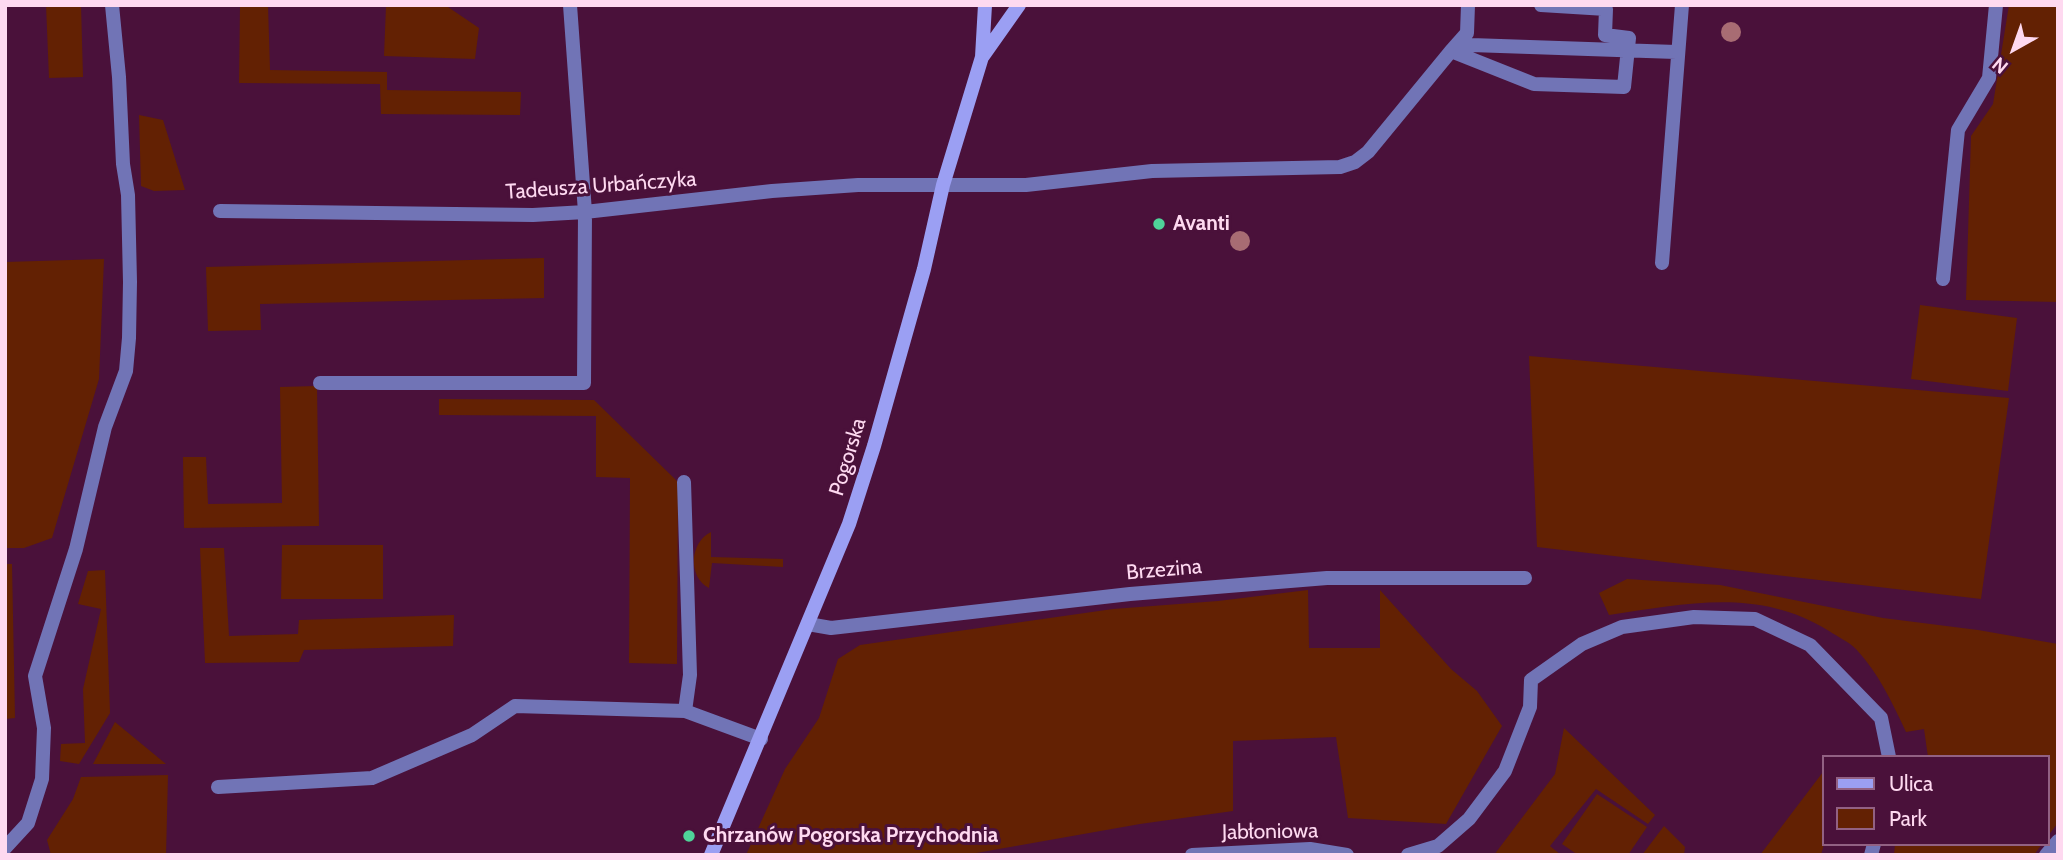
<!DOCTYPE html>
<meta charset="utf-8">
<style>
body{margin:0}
#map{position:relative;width:2063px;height:860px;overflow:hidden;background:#4a113a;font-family:Cabin,sans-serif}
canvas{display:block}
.frame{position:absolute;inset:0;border:7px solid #fed9f0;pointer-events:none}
.legend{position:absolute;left:1822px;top:755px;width:228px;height:91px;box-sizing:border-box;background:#4a113a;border:2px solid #926183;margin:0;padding:9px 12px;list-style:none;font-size:21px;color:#fed9f0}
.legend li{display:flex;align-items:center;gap:14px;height:35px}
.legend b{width:35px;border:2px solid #926183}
.north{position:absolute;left:1979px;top:14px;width:70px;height:70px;-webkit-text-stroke:5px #4a113a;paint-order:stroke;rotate:220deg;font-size:19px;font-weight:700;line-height:28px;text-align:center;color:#fed9f0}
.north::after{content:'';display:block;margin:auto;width:24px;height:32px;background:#fed9f0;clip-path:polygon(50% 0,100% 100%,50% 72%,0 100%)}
</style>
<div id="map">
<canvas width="2063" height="860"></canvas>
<div class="frame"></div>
<ul class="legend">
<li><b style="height:9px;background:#9b9ff3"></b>Ulica</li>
<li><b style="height:19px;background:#632103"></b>Park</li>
</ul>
<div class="north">N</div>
</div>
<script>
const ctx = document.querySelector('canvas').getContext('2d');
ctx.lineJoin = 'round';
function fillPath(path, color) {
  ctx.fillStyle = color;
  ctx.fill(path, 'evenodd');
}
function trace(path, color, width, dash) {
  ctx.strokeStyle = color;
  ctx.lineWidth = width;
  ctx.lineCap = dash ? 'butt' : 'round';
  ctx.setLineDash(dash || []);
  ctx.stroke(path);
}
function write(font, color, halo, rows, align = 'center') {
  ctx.font = font + ' Cabin,sans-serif';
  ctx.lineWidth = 6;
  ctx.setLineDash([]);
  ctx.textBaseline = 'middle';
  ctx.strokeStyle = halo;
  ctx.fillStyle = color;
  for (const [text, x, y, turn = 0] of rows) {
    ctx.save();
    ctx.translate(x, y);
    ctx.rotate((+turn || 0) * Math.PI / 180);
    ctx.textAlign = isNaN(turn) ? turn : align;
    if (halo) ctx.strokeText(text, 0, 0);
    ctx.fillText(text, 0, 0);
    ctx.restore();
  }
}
fillPath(new Path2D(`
 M 46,5 L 81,5 L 83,77 L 49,78 Z
 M 240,5 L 268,5 L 270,70 L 387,72 L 387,90 L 521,92 L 520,115 L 381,114 L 380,84 L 239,83 Z
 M 2009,5 L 2058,5 L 2058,302 L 1966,300 L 1971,136 L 1993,104 Z
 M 386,6 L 448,7 L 479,28 L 475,59 L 384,56 Z
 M 139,115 L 163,120 L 185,190 L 154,191 L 141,186 Z
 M 544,258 L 544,298 L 260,304 L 261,330 L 208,331 L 206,267 Z
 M 104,259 L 99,379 L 52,538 L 24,548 L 5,548 L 5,262 Z
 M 1920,305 L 2017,318 L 2008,391 L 1911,379 Z
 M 1529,356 L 2009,398 L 1981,599 L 1537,547 Z
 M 317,386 L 319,526 L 184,528 L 183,457 L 206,457 L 208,504 L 282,503 L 280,387 Z
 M 439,399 L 594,400 L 678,482 L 677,664 L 629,663 L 630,478 L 596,477 L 596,416 L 439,415 Z
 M 711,532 L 711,557 L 783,559 L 783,567 L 712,563 L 709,588 C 688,577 689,543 711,532 Z
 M 282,545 L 383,545 L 383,599 L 281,599 Z
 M 200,548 L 224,548 L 229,636 L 298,634 L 299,620 L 454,615 L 453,646 L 304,650 L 299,662 L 205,663 Z
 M 5,564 L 12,564 L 15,718 L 5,719 Z
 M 105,570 L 110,713 L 79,764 L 60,761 L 61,744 L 85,743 L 83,689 L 101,609 L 78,604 L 88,571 Z
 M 1627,579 L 1720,585 L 1883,618 L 1978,630 L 2058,644 L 2058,823 L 2047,837 L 2047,757 L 1928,757 L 1924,729 L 1906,732 C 1892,702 1879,674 1856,649 C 1849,642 1838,637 1829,631 C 1758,587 1686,604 1609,615 L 1599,593 Z
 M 1308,590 L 1309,648 L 1380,648 L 1380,590 L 1451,669 L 1477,691 L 1502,726 L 1446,824 L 1348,818 L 1336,737 L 1233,741 L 1233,811 L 1140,824 L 965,855 L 746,855 L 785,769 L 819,718 L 838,659 L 860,645 L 1113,609 L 1218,601 Z
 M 115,722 L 166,764 L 93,764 Z
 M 1564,728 L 1655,815 L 1648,824 L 1596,789 L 1550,846 L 1561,855 L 1494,855 L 1555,774 Z
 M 1823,772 L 1824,844 L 1821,855 L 1760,855 Z
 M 168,775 L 166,855 L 51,855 L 47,840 L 73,799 L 81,777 Z
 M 1597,794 L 1647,827 L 1628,855 L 1578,855 L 1562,844 Z
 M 1664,826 L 1685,847 L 1684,855 L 1642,855 Z
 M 1895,844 L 2042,844 L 2034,855 L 1894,855 Z`), '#632103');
trace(new Path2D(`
 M 1943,279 L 1958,130 L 1989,78 L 1996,5
 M 5,848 L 28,823 L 42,779 L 44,728 L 35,676 L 76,549 L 105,427 L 126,371 L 129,338 L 130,282 L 128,195 L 123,164 L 119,77 L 112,5
 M 2046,855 L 2058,841`), '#7174b6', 14);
trace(new Path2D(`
 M 1468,5 L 1467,33 L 1451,51 L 1534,84 L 1624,87 L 1629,38 L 1605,35 L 1606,9 L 1541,5
 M 220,211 L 533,215 L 585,212 L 772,191 L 858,185 L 1026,185 L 1152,171 L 1340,167 L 1355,162 L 1368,152 L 1451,51 L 1471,45 L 1676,52
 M 1662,263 L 1682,5
 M 320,383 L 584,383 L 585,212 L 570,5
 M 684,482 L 690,675 L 685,711
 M 808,624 L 831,628 L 1130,594 L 1327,578 L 1525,578
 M 218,787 L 372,778 L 472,735 L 515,706 L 685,711 L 761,739
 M 1192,855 L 1310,849 L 1347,855
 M 1408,855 L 1438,846 L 1469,819 L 1505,771 L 1530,707 L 1531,680 L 1582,644 L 1622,627 L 1694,617 L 1755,619 L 1810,645 L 1881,718 L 1889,757
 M 1871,855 L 1874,844`), '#7174b6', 14);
trace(new Path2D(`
 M 983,56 L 1019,5
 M 711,855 L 849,524 L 874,446 L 924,269 L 943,185 L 982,57 L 985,5`), '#9b9ff3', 14);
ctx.fillStyle = '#a86c73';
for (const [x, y] of [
 [1731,32],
 [1240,241]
]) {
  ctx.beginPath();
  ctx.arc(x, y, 10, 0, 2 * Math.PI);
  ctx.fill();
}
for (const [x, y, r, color] of [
 [1159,224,7,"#4fd399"],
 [689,836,7,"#4fd399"]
]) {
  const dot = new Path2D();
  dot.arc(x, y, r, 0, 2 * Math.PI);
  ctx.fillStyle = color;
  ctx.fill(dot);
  trace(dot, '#4a113a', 2.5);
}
write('21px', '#fed9f0', '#4a113a', [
 ["Tadeusza Urbańczyka",601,186,-4],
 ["Pogorska",848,457,-73],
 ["Brzezina",1164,570,-5],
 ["Jabłoniowa",1270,832,-1]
]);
write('bold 21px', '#fed9f0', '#4a113a', [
 ["Avanti",1173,224],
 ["Chrzanów Pogorska Przychodnia",703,836]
], 'left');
</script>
